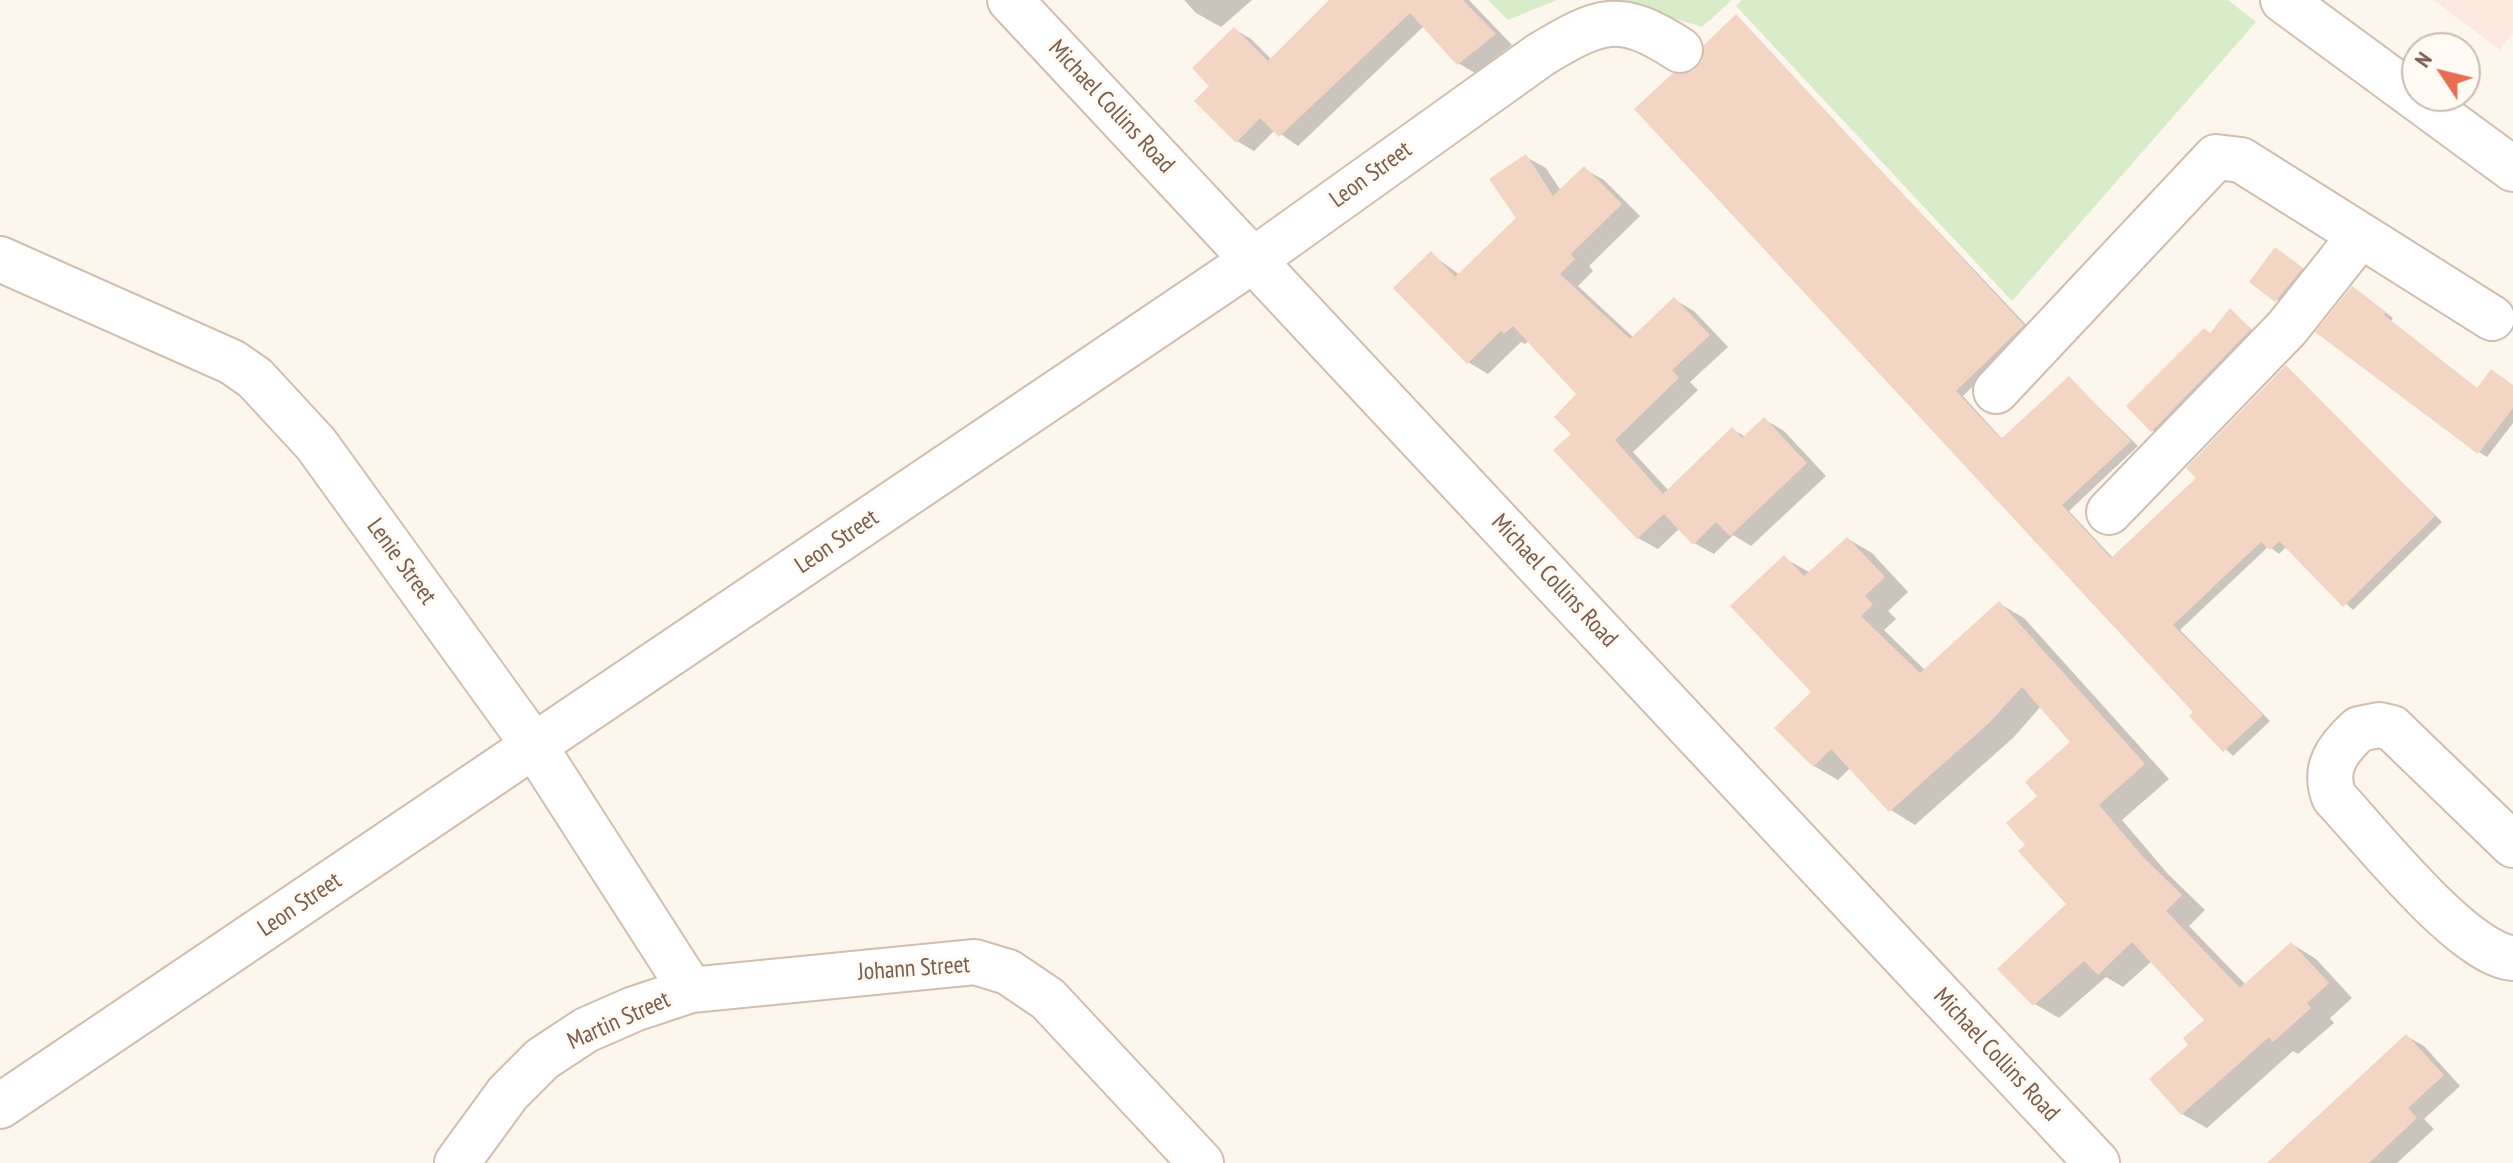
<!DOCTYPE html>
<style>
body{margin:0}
#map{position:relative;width:2513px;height:1163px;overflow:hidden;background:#fdf6ec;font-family:"PT Sans Narrow",sans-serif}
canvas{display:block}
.north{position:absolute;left:2401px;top:32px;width:80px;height:80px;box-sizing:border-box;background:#fffaf3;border:2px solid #cabbb1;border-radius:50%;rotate:305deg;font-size:22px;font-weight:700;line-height:32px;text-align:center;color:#7a5c4d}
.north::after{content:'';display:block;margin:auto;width:28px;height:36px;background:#e76f51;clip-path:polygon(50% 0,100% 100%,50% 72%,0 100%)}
</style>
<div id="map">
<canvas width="2513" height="1163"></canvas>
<div class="north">N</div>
</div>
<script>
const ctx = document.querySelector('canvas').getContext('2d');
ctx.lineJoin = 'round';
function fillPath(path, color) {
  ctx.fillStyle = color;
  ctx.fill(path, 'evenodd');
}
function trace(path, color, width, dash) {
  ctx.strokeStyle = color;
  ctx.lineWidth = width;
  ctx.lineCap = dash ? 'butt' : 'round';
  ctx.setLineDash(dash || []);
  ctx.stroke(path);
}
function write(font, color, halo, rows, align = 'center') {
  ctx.font = font + ' "PT Sans Narrow",sans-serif';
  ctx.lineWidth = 6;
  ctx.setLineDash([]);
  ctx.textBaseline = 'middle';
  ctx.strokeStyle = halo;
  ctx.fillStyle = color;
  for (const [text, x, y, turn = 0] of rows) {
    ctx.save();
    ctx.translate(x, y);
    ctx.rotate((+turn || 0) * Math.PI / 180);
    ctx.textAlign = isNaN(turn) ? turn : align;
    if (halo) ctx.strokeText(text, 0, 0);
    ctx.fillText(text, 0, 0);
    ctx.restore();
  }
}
fillPath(new Path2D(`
 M 2434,0 L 2513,0 L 2513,33 L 2500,50 Z`), '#fde8e0');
fillPath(new Path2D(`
 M 1488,0 L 1557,0 L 1508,20 Z
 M 1614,0 L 1732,0 L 1702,27 Z
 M 1742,0 L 2228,0 L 2256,22 L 2012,301 L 1736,6 Z`), '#d8ecc9');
fillPath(new Path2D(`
 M 1184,0 L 1252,0 L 1221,27 L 1196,13 Z
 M 1332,0 L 1469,0 L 1512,45 L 1475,73 L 1458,63 L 1424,26 L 1298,146 L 1275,130 L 1254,151 L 1237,141 L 1212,86 L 1234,29 L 1251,39 L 1272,60 Z
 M 1736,17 L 2031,330 L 1963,396 L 2003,440 L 2069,378 L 2138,446 L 2069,511 L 2113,558 L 2199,478 L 2286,367 L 2442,522 L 2353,610 L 2287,546 L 2279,554 L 2269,546 L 2180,630 L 2270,721 L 2233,756 L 2192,716 L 2196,712 L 1694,73 Z
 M 1526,157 L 1546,168 L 1561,191 L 1584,169 L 1604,180 L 1640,216 L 1589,266 L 1593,271 L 1578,286 L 1634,338 L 1675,300 L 1694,311 L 1728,347 L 1690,382 L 1698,390 L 1633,452 L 1669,491 L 1732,429 L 1746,437 L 1764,419 L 1784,431 L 1826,476 L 1751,546 L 1733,535 L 1714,554 L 1694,543 L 1680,528 L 1658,549 L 1638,538 L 1556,450 L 1574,434 L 1579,394 L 1529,340 L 1525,344 L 1521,342 L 1488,374 L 1468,362 L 1431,254 L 1460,275 L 1518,218 Z
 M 2284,254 L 2310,274 L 2285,305 L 2251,282 Z
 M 2361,293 L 2393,318 L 2391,321 L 2478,389 L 2513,386 L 2513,423 L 2487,457 L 2479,452 Z
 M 2230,310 L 2258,335 L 2161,435 L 2153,431 L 2128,406 L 2212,334 Z
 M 1848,539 L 1872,553 L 1908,592 L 1888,611 L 1896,619 L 1884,630 L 1926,671 L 2000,604 L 2024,618 L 2169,779 L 2122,820 L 2168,874 L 2205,910 L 2189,926 L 2246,985 L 2292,944 L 2316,959 L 2352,998 L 2330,1018 L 2334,1023 L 2298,1054 L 2293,1051 L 2207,1128 L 2182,1114 L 2191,1045 L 2207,1020 L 2152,961 L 2123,987 L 2106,977 L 2059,1018 L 2035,1004 L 2069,905 L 2027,845 L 2040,796 L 2072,742 L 2041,706 L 2014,737 L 1915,825 L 1891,810 L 1850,768 L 1838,780 L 1814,766 L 1813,692 L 1784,558 L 1809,572 Z
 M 2406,1036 L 2424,1046 L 2460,1086 L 2424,1119 L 2434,1129 L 2397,1163 L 2270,1163 Z`), '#0003');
fillPath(new Path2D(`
 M 1329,0 L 1463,0 L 1496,34 L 1457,65 L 1410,13 L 1279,137 L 1260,118 L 1236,143 L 1194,101 L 1209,86 L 1192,68 L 1234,27 L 1268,61 Z
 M 1736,14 L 2024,325 L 1956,391 L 2001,439 L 2069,376 L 2131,441 L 2062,505 L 2111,558 L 2196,478 L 2186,468 L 2286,365 L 2435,516 L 2343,607 L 2279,541 L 2270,550 L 2261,542 L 2173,625 L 2263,715 L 2223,752 L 2189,716 L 2193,712 L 1634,109 L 1673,73 L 1693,71 L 1702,62 L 1704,45 Z
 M 1526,154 L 1553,196 L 1584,166 L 1622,204 L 1571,254 L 1575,259 L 1560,274 L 1630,339 L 1674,297 L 1710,335 L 1672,370 L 1679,378 L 1615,440 L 1663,494 L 1732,427 L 1742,438 L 1764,417 L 1807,463 L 1730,536 L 1716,522 L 1693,545 L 1664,514 L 1637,539 L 1553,450 L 1571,434 L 1554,417 L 1576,394 L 1513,326 L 1504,334 L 1501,331 L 1467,364 L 1393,288 L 1431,251 L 1455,277 L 1516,218 L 1489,179 Z
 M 2275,247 L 2303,268 L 2275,302 L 2249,282 Z
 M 2352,286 L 2386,312 L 2384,315 L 2477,388 L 2491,369 L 2513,385 L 2513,408 L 2478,454 L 2315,332 Z
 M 2230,308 L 2251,329 L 2151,432 L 2126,406 L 2204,328 L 2210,333 Z
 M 1847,537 L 1885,577 L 1865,596 L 1873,605 L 1861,616 L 1920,673 L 1999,601 L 2145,764 L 2099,805 L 2144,858 L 2182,895 L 2166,911 L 2240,988 L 2291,942 L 2329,983 L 2307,1003 L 2311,1008 L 2273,1042 L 2269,1037 L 2181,1115 L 2149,1079 L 2188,1045 L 2183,1038 L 2204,1020 L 2132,942 L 2098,975 L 2084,961 L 2033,1006 L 1997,969 L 2066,904 L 2018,851 L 2025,845 L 2006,823 L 2037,796 L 2025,782 L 2070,742 L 2022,687 L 1989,723 L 1889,812 L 1831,749 L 1813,767 L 1774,728 L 1811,692 L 1730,606 L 1784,555 L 1804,576 Z
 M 2406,1034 L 2444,1075 L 2408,1108 L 2417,1118 L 2369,1163 L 2267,1163 Z`), '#f3d5c3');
const minor = new Path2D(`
 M 1010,0 L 2097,1163
 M 2283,0 L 2513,169
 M 0,259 L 232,362 L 255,378 L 316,444 L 535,747 L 691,990
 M 1996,391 L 2216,157 L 2241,160 L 2492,318
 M 2109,512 L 2287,328 L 2360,236
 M 2513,845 L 2392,728 L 2379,725 L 2359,729 C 2337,749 2323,768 2334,797 C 2370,835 2464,955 2513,958
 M 0,1106 L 1255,259 L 1540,55 C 1600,19 1619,10 1680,50
 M 457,1163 L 508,1093 L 542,1059 L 586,1030 L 634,1009 L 691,990 L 975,962 L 1008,972 L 1048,999 L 1201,1163`);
trace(minor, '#d1beb0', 48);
trace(minor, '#fff', 44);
write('24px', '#7a5c4d', '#fffaf3', [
 ["Michael Collins Road",1111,107,47],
 ["Leon Street",1371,175,-36],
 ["Leon Street",837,542,-34],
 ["Lenie Street",401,562,54],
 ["Michael Collins Road",1554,581,47],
 ["Leon Street",300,905,-34],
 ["Johann Street",914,969,-4],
 ["Martin Street",619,1021,-24],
 ["Michael Collins Road",1996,1055,47]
]);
</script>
